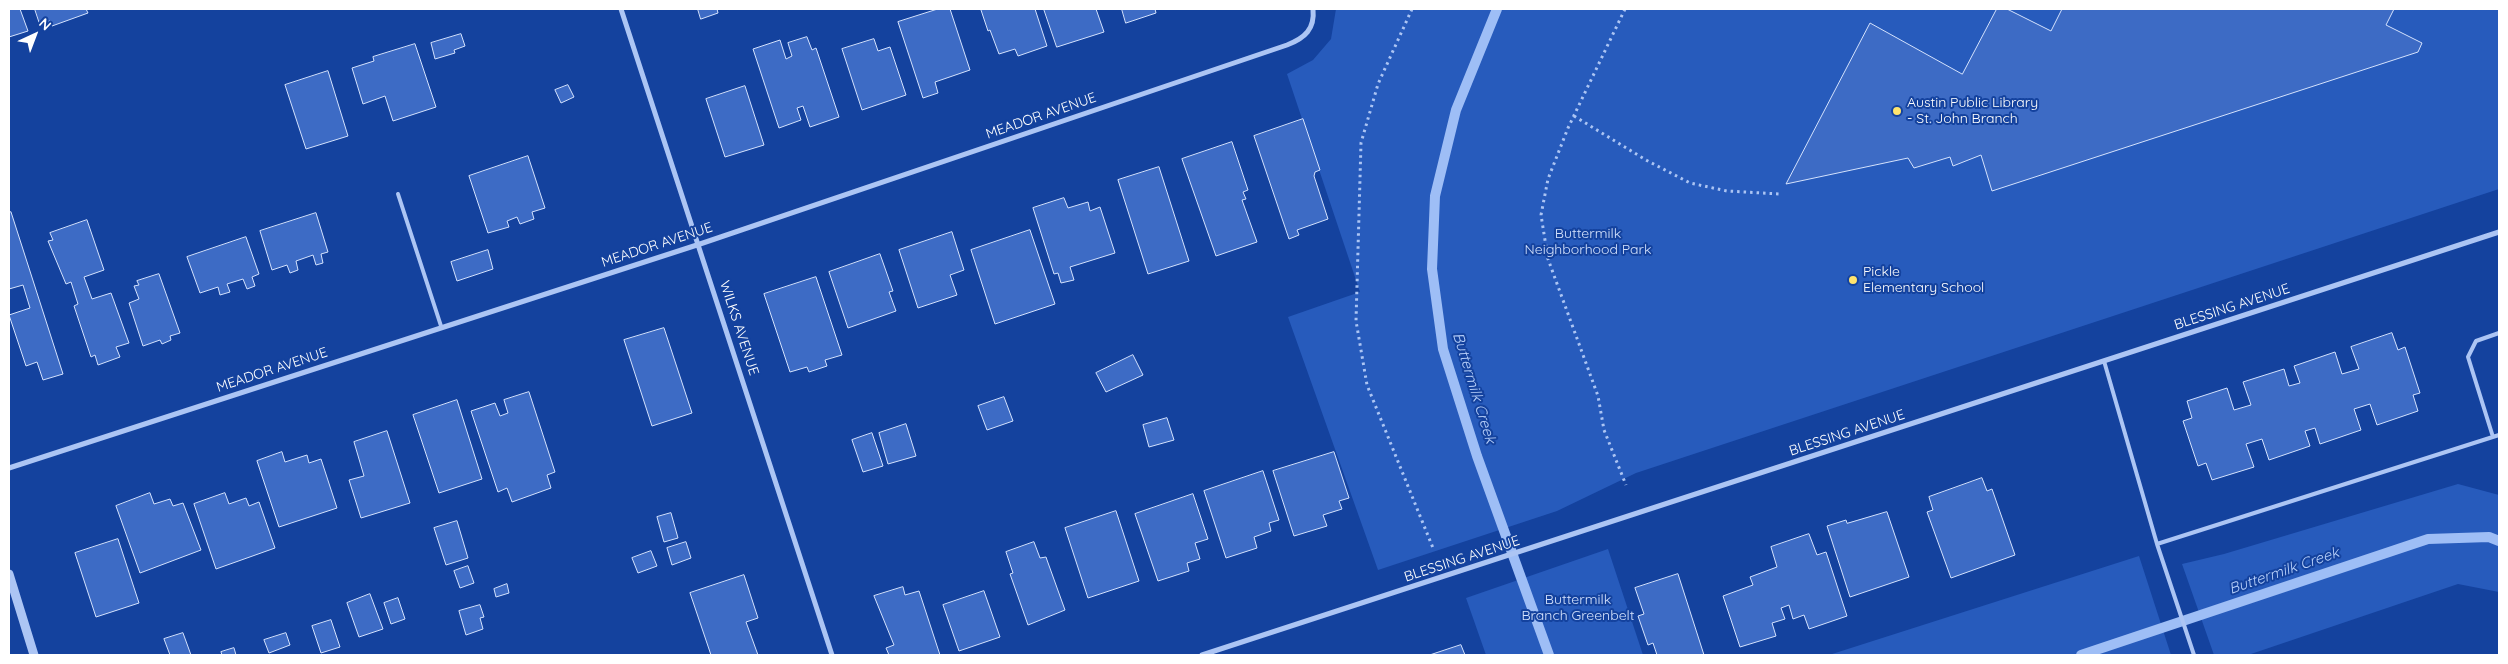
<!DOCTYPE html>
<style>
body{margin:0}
#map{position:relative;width:2508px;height:664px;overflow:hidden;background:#14429e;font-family:Quicksand,sans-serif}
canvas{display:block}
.frame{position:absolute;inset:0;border:10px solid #fff;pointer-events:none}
.north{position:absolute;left:10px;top:10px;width:50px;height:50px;-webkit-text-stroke:4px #14429e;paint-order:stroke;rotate:43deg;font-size:14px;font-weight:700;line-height:20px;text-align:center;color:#fff}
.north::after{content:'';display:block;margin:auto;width:18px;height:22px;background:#fff;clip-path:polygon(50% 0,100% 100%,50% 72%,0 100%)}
</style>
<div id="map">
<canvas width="2508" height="664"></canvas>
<div class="frame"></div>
<div class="north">N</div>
</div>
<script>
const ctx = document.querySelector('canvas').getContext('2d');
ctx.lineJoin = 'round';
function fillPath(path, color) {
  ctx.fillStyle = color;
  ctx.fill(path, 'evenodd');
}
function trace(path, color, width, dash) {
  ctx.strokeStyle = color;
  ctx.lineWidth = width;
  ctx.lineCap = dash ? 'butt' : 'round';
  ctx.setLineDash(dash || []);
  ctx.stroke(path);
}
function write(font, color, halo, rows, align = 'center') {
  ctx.font = font + ' Quicksand,sans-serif';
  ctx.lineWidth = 4;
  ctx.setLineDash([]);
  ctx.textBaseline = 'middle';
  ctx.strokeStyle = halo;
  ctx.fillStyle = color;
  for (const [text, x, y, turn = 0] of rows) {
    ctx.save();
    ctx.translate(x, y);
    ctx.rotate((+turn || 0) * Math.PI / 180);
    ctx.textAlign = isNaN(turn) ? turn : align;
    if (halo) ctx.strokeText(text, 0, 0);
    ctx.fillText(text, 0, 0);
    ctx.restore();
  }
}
fillPath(new Path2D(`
 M 1336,9 L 2499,9 L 2499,189 L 1636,473 L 1557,511 L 1378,570 L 1288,317 L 1360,292 L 1287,74 L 1313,60 L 1331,39 Z
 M 2458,484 L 2499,495 L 2499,592 L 2458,584 L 2248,655 L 2214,655 L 2182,564 L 2224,554 Z
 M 1608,549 L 1643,655 L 1486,655 L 1466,598 Z
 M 2139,556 L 2171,655 L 1829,655 Z`), '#275bbc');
trace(new Path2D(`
 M 1497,9 L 1456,110 L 1435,196 L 1432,269 L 1443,349 L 1477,456 L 1549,655
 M 2081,655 L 2428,539 L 2489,537 L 2499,541`), '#9ebef6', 10);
const building = new Path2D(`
 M 9,9 L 20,9 L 28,31 L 9,37 Z
 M 35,9 L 86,9 L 88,13 L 52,26 L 50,21 L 40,24 Z
 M 698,9 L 717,9 L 718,13 L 701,19 Z
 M 938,9 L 950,9 L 970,70 L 935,82 L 938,93 L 923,98 L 898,22 Z
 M 984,9 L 1035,9 L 1047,46 L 1018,56 L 1015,49 L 999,54 L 990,30 L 988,31 L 981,10 Z
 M 1044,9 L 1096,9 L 1104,32 L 1057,47 Z
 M 1122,9 L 1155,9 L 1156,13 L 1126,23 Z
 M 1997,9 L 2007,9 L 2051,31 L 2062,9 L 2394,9 L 2386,25 L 2422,43 L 2418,52 L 1992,191 L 1981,155 L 1953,166 L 1950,157 L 1914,168 L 1908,158 L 1786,184 L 1870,23 L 1962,74 Z
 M 461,34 L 465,46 L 454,50 L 455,53 L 435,59 L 431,43 Z
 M 807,37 L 812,50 L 816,48 L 839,117 L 810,127 L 803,106 L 797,108 L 801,120 L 779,128 L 753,49 L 780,40 L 786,59 L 792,56 L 788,43 Z
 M 874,39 L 878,51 L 890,47 L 906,95 L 862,110 L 842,49 Z
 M 415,44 L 436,107 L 393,121 L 385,96 L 363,104 L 352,68 L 374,61 L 373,57 Z
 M 328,71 L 348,136 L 306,149 L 285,85 Z
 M 568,85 L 574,97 L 561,103 L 555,90 Z
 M 745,86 L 764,145 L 725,157 L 706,99 Z
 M 1303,119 L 1320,170 L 1315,172 L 1314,176 L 1328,219 L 1297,230 L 1299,235 L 1289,239 L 1254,136 Z
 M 1232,142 L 1248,190 L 1243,192 L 1246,199 L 1242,200 L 1257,242 L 1216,256 L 1182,159 Z
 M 528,156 L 545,208 L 532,212 L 534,219 L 520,224 L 517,217 L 507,221 L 509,227 L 488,233 L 469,176 Z
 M 1159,167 L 1189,261 L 1148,274 L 1118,180 Z
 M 1064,198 L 1068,208 L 1088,202 L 1090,211 L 1100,207 L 1115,253 L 1070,267 L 1074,280 L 1061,283 L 1058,273 L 1054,274 L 1033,208 Z
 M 11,212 L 63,374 L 43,380 L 37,362 L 26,366 L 9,315 L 30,308 L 23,285 L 9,289 L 9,213 Z
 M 316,213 L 328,252 L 321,254 L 323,263 L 316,265 L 313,255 L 296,261 L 298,270 L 290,273 L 287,265 L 272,270 L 260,231 Z
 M 87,220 L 104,270 L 84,277 L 92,299 L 111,293 L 129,343 L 116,347 L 120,357 L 98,365 L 95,355 L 91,357 L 74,306 L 78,304 L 71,282 L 66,284 L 48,241 L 53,240 L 50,233 Z
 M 1030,230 L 1055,304 L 995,324 L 971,250 Z
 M 952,232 L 964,270 L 950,275 L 957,295 L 918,308 L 899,250 Z
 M 246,237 L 259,274 L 252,277 L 255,286 L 247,289 L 243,279 L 227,284 L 230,292 L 220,295 L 218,287 L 200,293 L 187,257 Z
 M 488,250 L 493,269 L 457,281 L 451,262 Z
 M 880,254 L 893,291 L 889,292 L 896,311 L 848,328 L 829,272 Z
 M 159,274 L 180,333 L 170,336 L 171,340 L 162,344 L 160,340 L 143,346 L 129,303 L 139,299 L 134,286 L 139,285 L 137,281 Z
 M 816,277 L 842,355 L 825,360 L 827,366 L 809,372 L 807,367 L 790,372 L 764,294 Z
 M 664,328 L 692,413 L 652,426 L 624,340 Z
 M 2392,333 L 2398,350 L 2405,347 L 2420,393 L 2413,395 L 2418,411 L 2377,425 L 2370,404 L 2354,409 L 2361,430 L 2320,444 L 2315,428 L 2305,431 L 2310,446 L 2269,460 L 2262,439 L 2246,444 L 2254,467 L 2212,480 L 2206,463 L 2198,466 L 2183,421 L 2192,418 L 2187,401 L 2227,388 L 2234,410 L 2251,405 L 2243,382 L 2284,369 L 2289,386 L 2300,383 L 2294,366 L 2335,352 L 2342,374 L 2359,369 L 2351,347 Z
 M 1133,355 L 1143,375 L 1106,392 L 1096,373 Z
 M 529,392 L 555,472 L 547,475 L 551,488 L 512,502 L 507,488 L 498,492 L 471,411 L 495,403 L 500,416 L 508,413 L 504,400 Z
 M 1004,397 L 1013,421 L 987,430 L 978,406 Z
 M 457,400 L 482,479 L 439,493 L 413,415 Z
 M 1167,418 L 1174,440 L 1149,447 L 1143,425 Z
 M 906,424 L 916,456 L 888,464 L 879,433 Z
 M 387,431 L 410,503 L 361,518 L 349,480 L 364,476 L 354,442 Z
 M 872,433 L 883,466 L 863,472 L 852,440 Z
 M 282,452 L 285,462 L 307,455 L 309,463 L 321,459 L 337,508 L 279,527 L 257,461 Z
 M 1334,452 L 1349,498 L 1339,501 L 1342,509 L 1323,515 L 1327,526 L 1294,536 L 1273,471 Z
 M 1263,471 L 1279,520 L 1269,523 L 1271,531 L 1254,537 L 1257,548 L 1226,558 L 1204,491 Z
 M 1982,478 L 1987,491 L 1992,489 L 2015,555 L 1951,578 L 1927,512 L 1933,510 L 1929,497 Z
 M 150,493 L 154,504 L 170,499 L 173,506 L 183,503 L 201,550 L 140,573 L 116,506 Z
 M 225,493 L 229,504 L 246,498 L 249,506 L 259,502 L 275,548 L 216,569 L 194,504 Z
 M 1193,494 L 1208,539 L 1195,543 L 1200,559 L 1187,563 L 1189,571 L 1158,581 L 1135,514 Z
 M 1116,511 L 1139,581 L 1088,598 L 1065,528 Z
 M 1887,512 L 1909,577 L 1850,597 L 1827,526 L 1846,520 L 1847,523 Z
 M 671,513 L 678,538 L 664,542 L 657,517 Z
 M 457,521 L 468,558 L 446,565 L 434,528 Z
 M 1809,534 L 1817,555 L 1826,552 L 1847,616 L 1809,629 L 1804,615 L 1793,619 L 1789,605 L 1781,608 L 1785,619 L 1772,623 L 1776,636 L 1740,647 L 1723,596 L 1753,585 L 1750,577 L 1777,567 L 1771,547 Z
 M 118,539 L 139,603 L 96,617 L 75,553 Z
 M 686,542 L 691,558 L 672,565 L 667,548 Z
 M 1034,542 L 1040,558 L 1046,557 L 1047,560 L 1065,610 L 1028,625 L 1010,574 L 1013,573 L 1006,552 Z
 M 651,551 L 657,566 L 638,573 L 632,558 Z
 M 468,566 L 474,583 L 460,588 L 454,571 Z
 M 1678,574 L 1704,655 L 1657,655 L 1653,643 L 1648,645 L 1638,616 L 1644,614 L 1635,588 Z
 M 744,575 L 758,618 L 746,622 L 758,655 L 711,655 L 690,593 Z
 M 507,584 L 509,593 L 496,597 L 494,589 Z
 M 903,587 L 905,595 L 919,591 L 940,655 L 889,655 L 886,648 L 894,645 L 874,596 Z
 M 984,591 L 1000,637 L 959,651 L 943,605 Z
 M 370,594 L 383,629 L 359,637 L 347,603 Z
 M 398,598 L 405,619 L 391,624 L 384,603 Z
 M 480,605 L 484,617 L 480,618 L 483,629 L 466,635 L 459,611 Z
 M 331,620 L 340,647 L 321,653 L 312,626 Z
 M 183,633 L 191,655 L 170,655 L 164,639 Z
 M 286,633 L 290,645 L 269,653 L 264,640 Z
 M 1461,645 L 1465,655 L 1430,655 Z
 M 234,648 L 236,655 L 222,655 L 221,652 Z`);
fillPath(building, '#3d6bc5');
trace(building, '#d4e2fd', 1);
trace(new Path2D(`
 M 1412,9 L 1378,84 L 1361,143 L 1356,321 L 1367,385 L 1433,548
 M 1625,9 L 1568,128 L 1548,179 L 1541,215 L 1548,259 L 1598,396 L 1604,430 L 1626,485
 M 1574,116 L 1646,160 L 1690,183 L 1727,191 L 1779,194`), '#acc5f4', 3, [2.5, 4]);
trace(new Path2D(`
 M 398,194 L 441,326
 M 2104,361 L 2157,544 L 2194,655
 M 2493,437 L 2468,357 L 2476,341 L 2499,333
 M 2157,544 L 2499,435`), '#acc5f4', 4);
trace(new Path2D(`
 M 621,9 L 832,655
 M 9,468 L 700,244 L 1287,45 C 1305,38 1315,29 1313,9
 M 1202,655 L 2499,232`), '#acc5f4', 5);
trace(new Path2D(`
 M 9,574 L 34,655`), '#acc5f4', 9);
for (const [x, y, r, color] of [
 [1897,111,5,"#ffe46e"],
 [1853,280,5,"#ffe46e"]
]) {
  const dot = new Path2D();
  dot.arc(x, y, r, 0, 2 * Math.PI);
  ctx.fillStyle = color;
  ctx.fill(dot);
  trace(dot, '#14429e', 2);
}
write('14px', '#fff', '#14429e', [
 ["Austin Public Library",1907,103],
 ["- St. John Branch",1907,119],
 ["Pickle",1863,272],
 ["Elementary School",1863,288]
], 'left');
write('14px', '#fff', '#14429e', [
 ["MEADOR AVENUE",1041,116,-19],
 ["MEADOR AVENUE",657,245,-18],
 ["BLESSING AVENUE",2232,307,-18],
 ["WILKS AVENUE",739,328,72],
 ["MEADOR AVENUE",272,370,-18],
 ["BLESSING AVENUE",1847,433,-18],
 ["BLESSING AVENUE",1462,559,-18]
]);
write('14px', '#d4e2fd', '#14429e', [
 ["Buttermilk",1588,234],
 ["Neighborhood Park",1588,250],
 ["Buttermilk",1578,600],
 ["Branch Greenbelt",1578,616]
]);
write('italic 15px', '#b8d0fa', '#14429e', [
 ["Buttermilk Creek",1474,388,73],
 ["Buttermilk Creek",2284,571,-19]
]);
</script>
